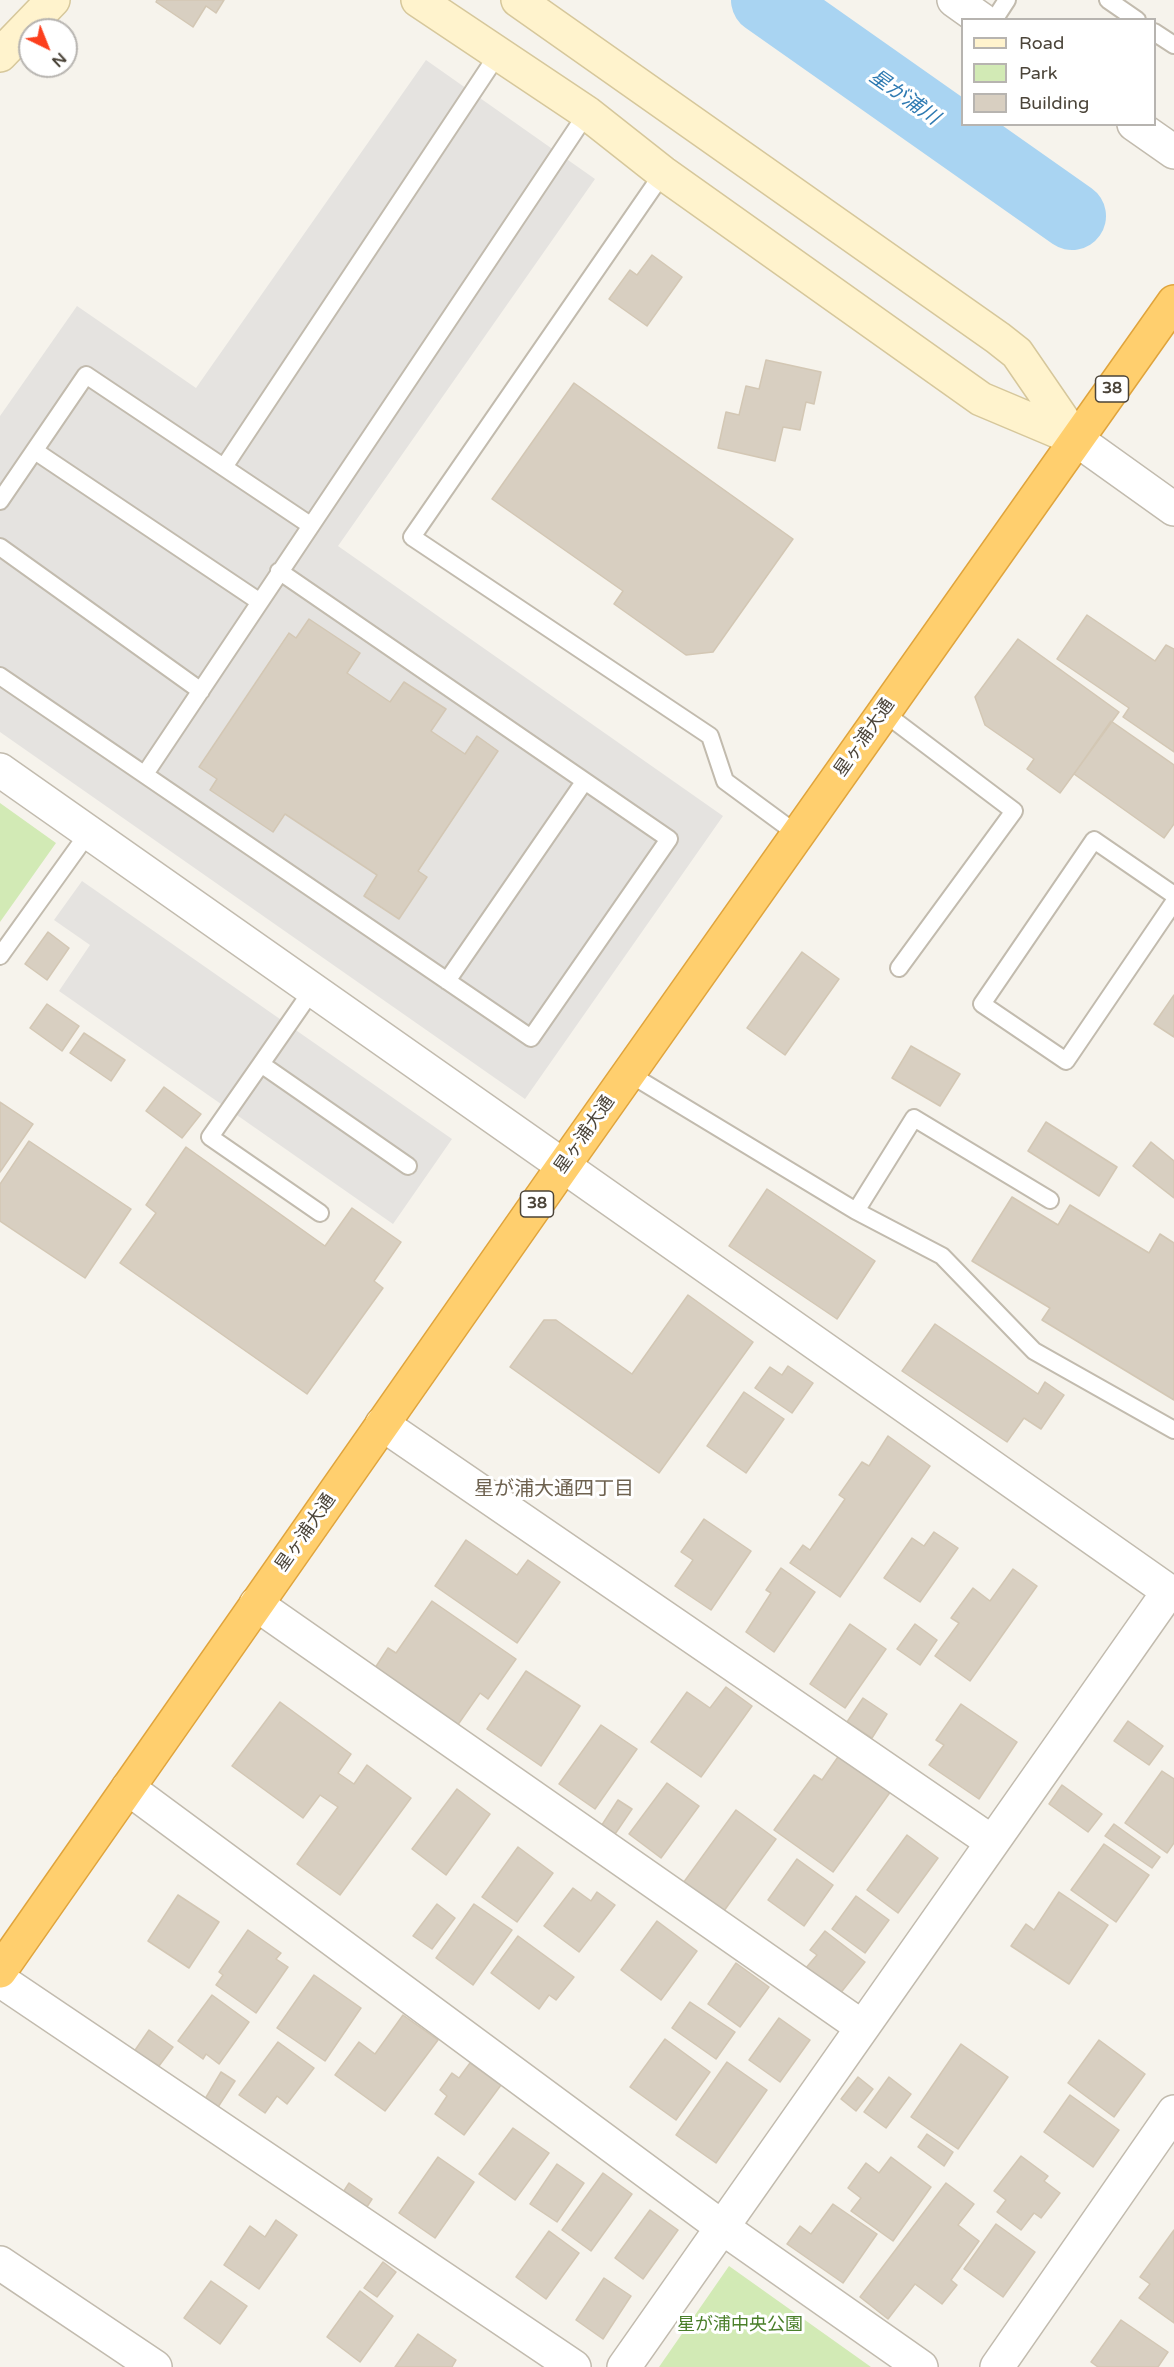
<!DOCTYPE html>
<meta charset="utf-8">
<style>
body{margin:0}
#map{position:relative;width:1174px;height:2367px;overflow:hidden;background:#f6f3ec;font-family:"Varela Round",sans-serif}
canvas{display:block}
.legend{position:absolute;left:961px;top:18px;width:195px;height:108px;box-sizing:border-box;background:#fff;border:2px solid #b7b4b0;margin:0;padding:8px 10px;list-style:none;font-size:18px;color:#4b4439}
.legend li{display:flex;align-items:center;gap:12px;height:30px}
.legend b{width:30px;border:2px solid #b7b4b0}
.north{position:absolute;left:18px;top:18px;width:60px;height:60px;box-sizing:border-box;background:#fff;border:2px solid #b7b4b0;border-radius:50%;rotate:137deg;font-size:16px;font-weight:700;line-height:24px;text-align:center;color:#4b4439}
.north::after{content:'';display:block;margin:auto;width:21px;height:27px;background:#fc3f1d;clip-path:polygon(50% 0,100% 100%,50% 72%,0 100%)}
</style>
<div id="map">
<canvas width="1174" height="2367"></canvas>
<ul class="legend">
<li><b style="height:8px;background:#fff3cd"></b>Road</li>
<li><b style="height:16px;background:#d2eab5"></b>Park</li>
<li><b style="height:16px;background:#d8cfc1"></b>Building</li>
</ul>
<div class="north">N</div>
</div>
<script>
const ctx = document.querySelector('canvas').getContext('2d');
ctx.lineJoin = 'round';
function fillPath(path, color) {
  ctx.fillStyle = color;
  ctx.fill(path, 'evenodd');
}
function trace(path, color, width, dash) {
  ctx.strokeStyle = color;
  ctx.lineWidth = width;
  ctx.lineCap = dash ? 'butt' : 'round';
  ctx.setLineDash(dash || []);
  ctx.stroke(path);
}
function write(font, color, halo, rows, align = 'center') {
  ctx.font = font + ' "Varela Round","Noto Sans JP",sans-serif';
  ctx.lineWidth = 6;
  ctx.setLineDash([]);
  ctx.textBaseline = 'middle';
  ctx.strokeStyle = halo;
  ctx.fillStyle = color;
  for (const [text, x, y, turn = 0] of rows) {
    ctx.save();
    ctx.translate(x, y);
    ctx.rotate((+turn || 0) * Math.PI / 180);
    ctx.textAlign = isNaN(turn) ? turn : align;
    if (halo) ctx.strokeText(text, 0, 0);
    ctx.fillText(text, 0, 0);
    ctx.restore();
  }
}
fillPath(new Path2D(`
 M 0,803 L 56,843 L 0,922 Z
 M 729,2266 L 871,2367 L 659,2367 Z`), '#d2eab5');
fillPath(new Path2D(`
 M 426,60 L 595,179 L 338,546 L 723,816 L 525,1099 L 0,732 L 0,416 L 77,306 L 196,388 ZM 309,619 L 360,653 L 347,673 L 390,702 L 404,682 L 445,709 L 431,731 L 465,754 L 477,736 L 498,751 L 418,871 L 399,919 L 364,896 L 377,875 L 285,814 L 210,790 L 217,779 L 199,767 L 288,633 L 296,638 Z
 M 82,881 L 452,1139 L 393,1224 L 59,991 L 90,945 L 54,920 Z`), '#e5e3e0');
trace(new Path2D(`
 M 765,0 L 1072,216`), '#a9d4f2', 68);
const building = new Path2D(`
 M 157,0 L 224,0 L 216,13 L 206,6 L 193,27 L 156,2 Z
 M 652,255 L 682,277 L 647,326 L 609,299 L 630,270 L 637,275 Z
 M 766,360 L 821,372 L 814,404 L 806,402 L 800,430 L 783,427 L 775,461 L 718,448 L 726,412 L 739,415 L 746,386 L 759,389 Z
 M 574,383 L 793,539 L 713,652 L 686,655 L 614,604 L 623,591 L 492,499 Z
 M 1087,615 L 1155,661 L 1166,645 L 1174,649 L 1174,752 L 1123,717 L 1129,708 L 1057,659 Z
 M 309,619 L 360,653 L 347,673 L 390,702 L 404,682 L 446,709 L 431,731 L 465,754 L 477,736 L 498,751 L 418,871 L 427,877 L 399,919 L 364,896 L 377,875 L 285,814 L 273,832 L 210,790 L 217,779 L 199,767 L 289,633 L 296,638 Z
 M 1018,639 L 1119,712 L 1060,793 L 1027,769 L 1034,759 L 985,725 L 975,697 Z
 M 1111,721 L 1174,765 L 1174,824 L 1164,838 L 1074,774 Z
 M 48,932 L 69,948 L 47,980 L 25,964 Z
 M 802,952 L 839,979 L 785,1055 L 747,1028 Z
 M 1174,995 L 1174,1037 L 1154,1024 Z
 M 47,1004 L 79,1026 L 62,1051 L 30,1028 Z
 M 84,1033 L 125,1060 L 111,1081 L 70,1053 Z
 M 911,1046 L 960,1074 L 940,1106 L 892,1078 Z
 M 164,1087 L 201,1114 L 182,1138 L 146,1111 Z
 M 0,1102 L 33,1124 L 0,1172 Z
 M 1046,1122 L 1117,1167 L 1099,1196 L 1028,1151 Z
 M 29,1141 L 131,1209 L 85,1278 L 0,1221 L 0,1184 Z
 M 1151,1142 L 1174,1161 L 1174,1198 L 1133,1166 Z
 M 186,1147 L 325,1246 L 352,1208 L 401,1242 L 374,1281 L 383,1288 L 307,1394 L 120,1263 L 156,1213 L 146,1205 Z
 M 767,1189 L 875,1261 L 837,1319 L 729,1246 Z
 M 1012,1197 L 1058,1225 L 1070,1205 L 1149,1253 L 1160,1234 L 1174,1243 L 1174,1400 L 1042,1320 L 1050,1308 L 972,1261 Z
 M 688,1295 L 753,1342 L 659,1473 L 510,1367 L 544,1320 L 556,1320 L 632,1374 Z
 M 935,1324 L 1038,1394 L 1045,1382 L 1064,1395 L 1041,1429 L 1024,1418 L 1007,1442 L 902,1371 Z
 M 788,1366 L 813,1383 L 792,1413 L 755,1388 L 770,1367 L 782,1375 Z
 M 744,1392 L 784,1419 L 746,1473 L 707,1446 Z
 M 888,1436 L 930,1466 L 840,1597 L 790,1563 L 803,1545 L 810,1550 L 845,1499 L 839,1495 L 862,1462 L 869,1466 Z
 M 704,1519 L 751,1551 L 711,1610 L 675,1586 L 693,1560 L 681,1552 Z
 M 934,1532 L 958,1548 L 920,1602 L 884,1578 L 912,1538 L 924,1546 Z
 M 466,1540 L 517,1575 L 528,1560 L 560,1582 L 517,1643 L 435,1586 Z
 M 781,1568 L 815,1592 L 774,1652 L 746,1632 L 771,1593 L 766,1590 Z
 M 1013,1569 L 1037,1586 L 970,1681 L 935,1656 L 959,1623 L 951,1618 L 973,1588 L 990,1601 Z
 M 432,1601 L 516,1659 L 488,1699 L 480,1693 L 457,1726 L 375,1668 L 388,1648 L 396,1653 Z
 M 850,1624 L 886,1649 L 845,1708 L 810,1684 Z
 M 915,1624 L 937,1640 L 920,1665 L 897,1649 Z
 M 526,1671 L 580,1706 L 541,1766 L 487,1729 Z
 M 726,1687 L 752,1706 L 701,1777 L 651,1742 L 687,1692 L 710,1708 Z
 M 863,1698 L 887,1714 L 872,1738 L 847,1722 Z
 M 280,1702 L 351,1754 L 338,1773 L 354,1784 L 367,1765 L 411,1798 L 340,1895 L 297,1864 L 338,1807 L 320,1795 L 303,1818 L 232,1766 Z
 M 961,1704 L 1017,1742 L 979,1799 L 929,1765 L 944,1745 L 936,1740 Z
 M 1128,1721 L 1163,1746 L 1149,1765 L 1114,1741 Z
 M 601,1725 L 637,1749 L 595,1809 L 559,1784 Z
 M 840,1754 L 891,1791 L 833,1872 L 774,1830 L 814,1775 L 822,1780 Z
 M 1162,1771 L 1174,1779 L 1174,1843 L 1167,1853 L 1125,1823 Z
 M 667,1783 L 699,1806 L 661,1858 L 629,1834 Z
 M 1062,1785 L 1102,1814 L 1088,1832 L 1049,1804 Z
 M 457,1789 L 490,1814 L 446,1875 L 412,1849 Z
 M 618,1800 L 632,1809 L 611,1840 L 598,1831 Z
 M 736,1810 L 776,1839 L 721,1915 L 681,1886 Z
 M 1114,1824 L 1160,1857 L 1152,1868 L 1105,1836 Z
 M 907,1835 L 938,1858 L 898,1913 L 867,1890 Z
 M 1104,1844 L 1149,1875 L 1116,1922 L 1071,1890 Z
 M 518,1847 L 553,1873 L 517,1922 L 482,1897 Z
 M 797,1859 L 833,1885 L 804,1926 L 768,1900 Z
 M 573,1888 L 591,1901 L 597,1892 L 615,1905 L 579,1952 L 544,1926 Z
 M 1059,1892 L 1108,1925 L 1069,1984 L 1011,1946 L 1026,1924 L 1034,1930 Z
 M 178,1895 L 219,1922 L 189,1968 L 148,1941 Z
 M 856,1896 L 889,1920 L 865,1953 L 832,1929 Z
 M 437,1904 L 455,1918 L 432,1949 L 413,1936 Z
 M 474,1904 L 512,1930 L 473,1985 L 436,1958 Z
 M 657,1921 L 697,1951 L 661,2000 L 621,1970 Z
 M 248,1930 L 281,1953 L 276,1959 L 288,1967 L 256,2013 L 216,1985 L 223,1975 L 219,1972 Z
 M 825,1931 L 865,1962 L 839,1995 L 805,1969 L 817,1955 L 810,1950 Z
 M 518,1936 L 574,1977 L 556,2000 L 549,1995 L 539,2009 L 491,1973 Z
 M 736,1963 L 769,1987 L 740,2027 L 708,2004 Z
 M 314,1975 L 361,2008 L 325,2061 L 277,2028 Z
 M 212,1995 L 249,2022 L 219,2064 L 206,2054 L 203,2059 L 178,2041 Z
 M 690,2002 L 735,2032 L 716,2059 L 672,2028 Z
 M 403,2015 L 438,2040 L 385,2111 L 335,2075 L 359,2042 L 375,2054 Z
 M 779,2018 L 810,2040 L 780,2082 L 749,2060 Z
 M 149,2030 L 173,2047 L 159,2066 L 151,2061 L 147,2066 L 131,2056 Z
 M 665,2039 L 710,2072 L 676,2120 L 630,2087 Z
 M 1099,2040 L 1145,2074 L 1114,2117 L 1068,2083 Z
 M 278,2042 L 314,2068 L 287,2104 L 277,2096 L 265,2113 L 239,2095 Z
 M 961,2044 L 1008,2077 L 958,2149 L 911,2117 Z
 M 727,2062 L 767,2090 L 716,2163 L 676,2135 Z
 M 470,2063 L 501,2085 L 464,2135 L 435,2114 L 447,2096 L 440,2090 L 452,2073 L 459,2078 Z
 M 221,2072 L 235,2081 L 218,2107 L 205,2099 Z
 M 858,2077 L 873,2089 L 856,2111 L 841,2099 Z
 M 889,2077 L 911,2094 L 886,2128 L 864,2112 Z
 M 1070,2095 L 1119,2130 L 1093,2167 L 1044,2132 Z
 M 513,2128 L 549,2153 L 515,2200 L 479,2174 Z
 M 927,2134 L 953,2152 L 944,2166 L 918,2147 Z
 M 1021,2156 L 1048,2176 L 1044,2181 L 1060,2193 L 1041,2218 L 1034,2213 L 1021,2230 L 997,2212 L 1006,2200 L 994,2191 Z
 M 438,2157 L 474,2182 L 435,2238 L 399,2213 Z
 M 891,2157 L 931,2187 L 893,2241 L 851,2211 L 861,2198 L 848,2188 L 866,2163 L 879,2173 Z
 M 557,2164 L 584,2183 L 557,2222 L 530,2204 Z
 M 603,2173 L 632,2194 L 591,2251 L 562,2230 Z
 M 349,2183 L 372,2199 L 363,2213 L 340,2197 Z
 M 946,2183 L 974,2204 L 958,2225 L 979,2241 L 951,2280 L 957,2285 L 942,2304 L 915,2284 L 888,2319 L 860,2297 Z
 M 833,2204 L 877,2234 L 843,2283 L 787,2244 L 800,2226 L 811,2234 Z
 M 650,2210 L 678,2230 L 643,2279 L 615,2258 Z
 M 276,2220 L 297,2235 L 259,2289 L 224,2265 L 250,2226 L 265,2237 Z
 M 996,2224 L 1035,2252 L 1003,2297 L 964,2269 Z
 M 1174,2230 L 1174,2323 L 1139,2298 L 1150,2284 L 1140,2277 Z
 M 549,2231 L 579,2253 L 546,2299 L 516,2277 Z
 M 383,2262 L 396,2272 L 377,2297 L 364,2288 Z
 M 604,2278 L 631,2296 L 603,2339 L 576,2320 Z
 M 211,2281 L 247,2306 L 220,2344 L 184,2318 Z
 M 360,2291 L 393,2316 L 360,2362 L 327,2337 Z
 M 1121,2320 L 1168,2352 L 1158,2367 L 1098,2367 L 1091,2362 Z
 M 418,2334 L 456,2360 L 452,2367 L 395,2367 Z`);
fillPath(building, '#d8cfc1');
trace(building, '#d3c7b4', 1.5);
const lane = new Path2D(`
 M 1108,0 L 1137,20
 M 994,20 L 1007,0
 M 1154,32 L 1174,45
 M 663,173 L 412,537 L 710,736 L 725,781 L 797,834
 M 35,451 L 260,602 L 587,113
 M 224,467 L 498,54
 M 0,501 L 86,375 L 310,525
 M 0,547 L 201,691
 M 0,676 L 531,1038 L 669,839 L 279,571
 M 883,712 L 1014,811 L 899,968
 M 145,774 L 260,602
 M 1174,895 L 1094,840 L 982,1004 L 1066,1061 L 1174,902
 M 0,956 L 89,832
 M 447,981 L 584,782
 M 313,989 L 261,1064 L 408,1166
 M 261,1064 L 210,1137 L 320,1213
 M 628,1073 L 856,1211 L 914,1118 L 1050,1200
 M 856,1211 L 942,1256 L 1034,1351 L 1174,1430`);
const street = new Path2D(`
 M 954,0 L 982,20
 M 1134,124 L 1174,152
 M 1076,439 L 1174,509
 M 0,770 L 1174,1595
 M 382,1424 L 992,1842
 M 256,1604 L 862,2027
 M 128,1788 L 723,2228 L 921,2367
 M 0,1980 L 574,2367
 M 0,2263 L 155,2367
 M 624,2367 L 1169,1591
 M 997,2367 L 1174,2112`);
const secondary = new Path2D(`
 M 418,0 L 587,113 L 663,173 L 981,399 L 1076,439
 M 518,0 L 998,338 L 1017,353 L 1076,439
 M 0,55 L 53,0`);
const highway = new Path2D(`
 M 0,1971 L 564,1165 L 1174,302`);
trace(lane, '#c2bbae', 20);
trace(street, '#c2bbae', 36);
trace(secondary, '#d6c79b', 36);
trace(highway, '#e0a43c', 36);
trace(lane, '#fff', 16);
trace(street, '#fff', 33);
trace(secondary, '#fff3cd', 33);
trace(highway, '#ffcf6e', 33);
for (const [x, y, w] of [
 [1112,389,33],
 [537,1204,33]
]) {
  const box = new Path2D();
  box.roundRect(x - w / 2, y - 13, w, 26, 4.5);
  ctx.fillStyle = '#fff';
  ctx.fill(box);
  trace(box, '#4b4439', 1.5);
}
write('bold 16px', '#4b4439', null, [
 ["38",1112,389],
 ["38",537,1204]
]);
write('18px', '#4b4439', '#fff', [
 ["星ヶ浦大通",865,738,-55],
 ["星ヶ浦大通",585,1135,-55],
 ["星ヶ浦大通",306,1533,-55]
]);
write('18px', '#4a7f2a', '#fff', [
 ["星が浦中央公園",740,2325]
]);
write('italic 20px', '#2e7ab2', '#fff', [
 ["星が浦川",904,98,35]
]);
write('20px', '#6e6250', '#fff', [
 ["星が浦大通四丁目",554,1490]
]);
</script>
